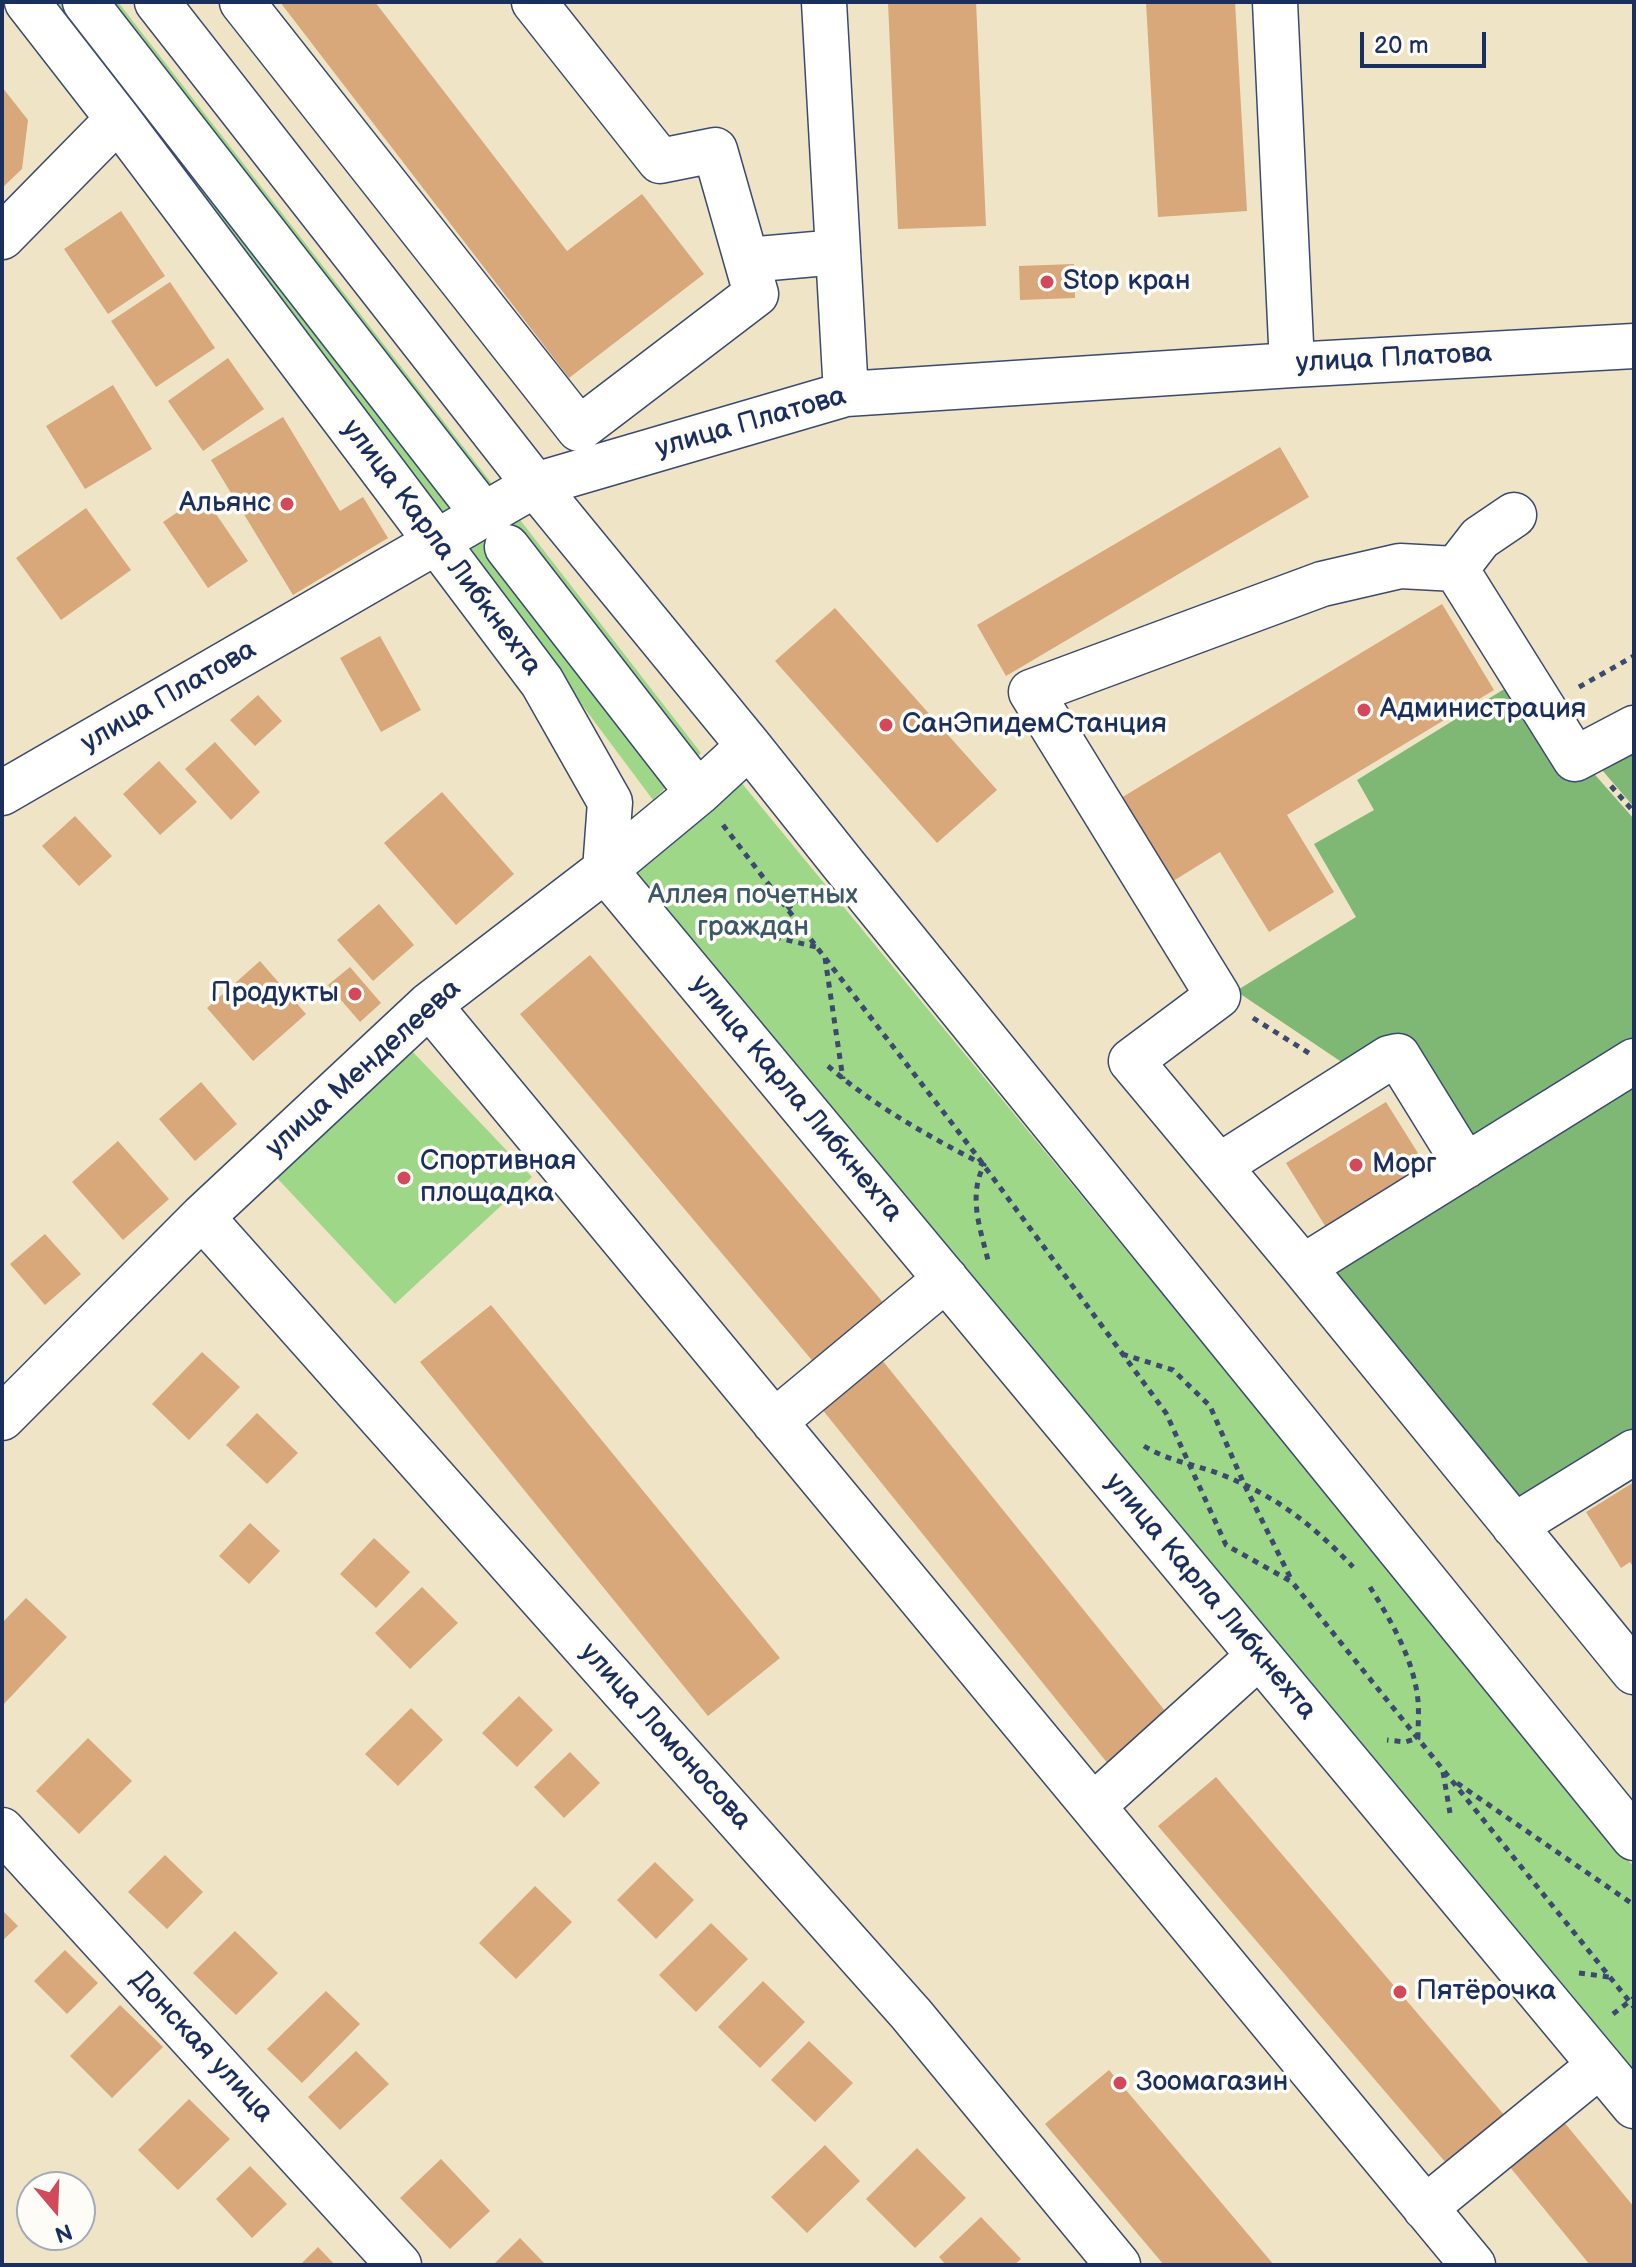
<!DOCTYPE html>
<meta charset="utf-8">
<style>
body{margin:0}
#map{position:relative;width:1636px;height:2267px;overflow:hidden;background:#efe4c6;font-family:"Balsamiq Sans",sans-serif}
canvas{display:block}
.frame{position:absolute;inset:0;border:4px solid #1b2f5e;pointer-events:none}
.north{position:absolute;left:16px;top:2171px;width:80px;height:80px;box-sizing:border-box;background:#fdfcf7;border:2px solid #a3aaba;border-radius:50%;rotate:161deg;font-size:22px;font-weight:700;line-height:32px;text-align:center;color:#1b2f5e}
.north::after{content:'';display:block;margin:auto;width:28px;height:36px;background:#d1495b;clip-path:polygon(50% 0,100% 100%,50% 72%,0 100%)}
.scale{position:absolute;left:1360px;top:32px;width:126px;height:36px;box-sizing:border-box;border:4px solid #1b2f5e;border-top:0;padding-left:10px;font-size:24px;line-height:28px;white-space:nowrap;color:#1b2f5e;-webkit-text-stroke:6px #fdfcf7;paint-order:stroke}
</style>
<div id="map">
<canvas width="1636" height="2267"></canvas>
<div class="frame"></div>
<div class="north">N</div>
<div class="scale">20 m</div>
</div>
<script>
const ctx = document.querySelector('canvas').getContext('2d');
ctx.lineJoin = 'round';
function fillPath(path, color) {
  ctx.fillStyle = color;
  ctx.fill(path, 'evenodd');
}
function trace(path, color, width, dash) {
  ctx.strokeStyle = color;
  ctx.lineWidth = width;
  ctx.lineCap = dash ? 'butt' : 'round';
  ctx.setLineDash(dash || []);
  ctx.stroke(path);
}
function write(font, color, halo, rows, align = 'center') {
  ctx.font = font + ' "Balsamiq Sans",sans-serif';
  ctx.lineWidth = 7;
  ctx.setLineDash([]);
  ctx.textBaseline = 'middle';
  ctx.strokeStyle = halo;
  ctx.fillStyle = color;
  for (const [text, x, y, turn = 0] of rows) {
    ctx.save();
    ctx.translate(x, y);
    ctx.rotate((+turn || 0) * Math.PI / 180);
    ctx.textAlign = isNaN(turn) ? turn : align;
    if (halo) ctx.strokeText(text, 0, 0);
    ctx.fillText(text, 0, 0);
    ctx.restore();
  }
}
fillPath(new Path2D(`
 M 57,2 L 118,2 L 701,753 L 653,800 Z
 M 740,781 L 1634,1867 L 1634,2091 L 623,870 Z
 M 412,1051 L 532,1177 L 395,1304 L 277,1178 Z`), '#9fd789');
fillPath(new Path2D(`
 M 1514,683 L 1634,819 L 1634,1046 L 1475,1143 L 1395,1039 L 1346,1065 L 1236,991 L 1356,917 L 1314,844 L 1374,810 L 1357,780 Z
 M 1634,750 L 1634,807 L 1602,770 Z
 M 1634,1073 L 1634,1437 L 1519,1498 L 1334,1276 L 1341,1261 Z`), '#7fb875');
fillPath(new Path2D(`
 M 280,2 L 375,2 L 567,251 L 642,194 L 704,274 L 569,378 Z
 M 888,2 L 976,2 L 986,226 L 898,229 Z
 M 1146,2 L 1235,2 L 1247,211 L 1158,217 Z
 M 2,87 L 28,120 L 22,169 L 2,188 Z
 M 121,211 L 165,276 L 108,314 L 64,249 Z
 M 1074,264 L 1075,298 L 1020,300 L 1019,266 Z
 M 170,282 L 215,348 L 156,387 L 111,321 Z
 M 228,358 L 264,409 L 203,451 L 168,401 Z
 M 113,385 L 152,449 L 85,489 L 46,426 Z
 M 283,417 L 340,511 L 363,497 L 388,538 L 293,595 L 211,460 Z
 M 1280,447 L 1309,497 L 1006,676 L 977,625 Z
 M 203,495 L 248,561 L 208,588 L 163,522 Z
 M 86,508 L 131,570 L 61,620 L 16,558 Z
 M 1442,604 L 1494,690 L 1287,815 L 1334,892 L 1269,932 L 1220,852 L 1162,888 L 1111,804 Z
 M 835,608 L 997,790 L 937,843 L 775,661 Z
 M 380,636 L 421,710 L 381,732 L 340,658 Z
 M 258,695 L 282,721 L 255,746 L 230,720 Z
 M 215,742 L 260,792 L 231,820 L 185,769 Z
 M 159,761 L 197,802 L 160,835 L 123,794 Z
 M 442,792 L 514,874 L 456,925 L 384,843 Z
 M 75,816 L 112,856 L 79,886 L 42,846 Z
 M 379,904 L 414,945 L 373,981 L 337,940 Z
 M 590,955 L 886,1306 L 816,1365 L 520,1014 Z
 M 260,961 L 306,1014 L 253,1061 L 207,1008 Z
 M 350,967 L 381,1003 L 360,1022 L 328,985 Z
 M 201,1082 L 237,1124 L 195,1161 L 159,1119 Z
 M 1386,1102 L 1426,1166 L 1327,1229 L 1286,1163 Z
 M 118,1141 L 169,1199 L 123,1240 L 72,1182 Z
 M 45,1234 L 81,1274 L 45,1305 L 10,1264 Z
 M 491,1305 L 780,1658 L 708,1716 L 420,1362 Z
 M 202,1352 L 240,1387 L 189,1440 L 152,1404 Z
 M 878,1355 L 1174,1722 L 1113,1770 L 817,1403 Z
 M 257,1413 L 298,1453 L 267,1484 L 226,1445 Z
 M 1634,1482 L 1634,1568 L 1630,1562 L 1621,1568 L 1586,1512 Z
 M 250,1523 L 280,1551 L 249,1584 L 219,1556 Z
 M 374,1538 L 410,1572 L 376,1608 L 340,1574 Z
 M 422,1587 L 458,1623 L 410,1669 L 375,1633 Z
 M 26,1598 L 67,1637 L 2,1706 L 2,1623 Z
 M 519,1696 L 553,1730 L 517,1767 L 482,1733 Z
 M 411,1708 L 443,1740 L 398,1786 L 365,1754 Z
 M 88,1738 L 132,1781 L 79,1834 L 36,1791 Z
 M 570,1752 L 600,1783 L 564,1818 L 534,1787 Z
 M 1216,1777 L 1505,2116 L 1447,2164 L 1158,1826 Z
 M 165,1855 L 203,1892 L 167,1929 L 128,1892 Z
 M 655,1862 L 694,1900 L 656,1939 L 617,1900 Z
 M 535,1886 L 572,1922 L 516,1979 L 479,1943 Z
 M 2,1910 L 18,1926 L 2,1941 Z
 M 711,1923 L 748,1959 L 696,2012 L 659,1975 Z
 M 235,1931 L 278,1973 L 236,2015 L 193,1973 Z
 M 65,1950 L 98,1983 L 67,2014 L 34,1981 Z
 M 763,1981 L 805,2022 L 760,2068 L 718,2027 Z
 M 326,1991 L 360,2024 L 302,2083 L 267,2049 Z
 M 120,2005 L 163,2047 L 112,2098 L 70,2056 Z
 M 809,2041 L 853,2083 L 815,2122 L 771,2080 Z
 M 356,2051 L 389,2084 L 340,2130 L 308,2097 Z
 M 1109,2070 L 1274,2265 L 1164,2265 L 1045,2124 Z
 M 189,2099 L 230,2139 L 178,2190 L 138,2150 Z
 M 1559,2116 L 1634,2207 L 1634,2265 L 1590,2265 L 1505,2161 Z
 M 825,2145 L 860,2181 L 807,2233 L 771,2197 Z
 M 917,2148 L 966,2198 L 915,2248 L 866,2199 Z
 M 441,2159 L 490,2211 L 450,2249 L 400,2198 Z
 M 250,2166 L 287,2204 L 252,2238 L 216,2199 Z
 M 981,2217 L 1021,2259 L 1014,2265 L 946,2265 L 939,2257 Z
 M 520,2238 L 546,2265 L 493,2265 Z
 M 318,2247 L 335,2265 L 300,2265 Z`), '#d8a77a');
const minor = new Path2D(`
 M 27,2 L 118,119 L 542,682 L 610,802 L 605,870 L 1634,2106
 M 85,2 L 484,515
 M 157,2 L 535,485 L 749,746 L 843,864 L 1634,1838
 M 242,2 L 579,429 L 756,294 L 715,150 L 660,161 L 534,2
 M 824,2 L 846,394
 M 1275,2 L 1292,365
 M 2,237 L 118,119
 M 747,260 L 838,252
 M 507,547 L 698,793
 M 1456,569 L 1480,538 L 1514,515
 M 1634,728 L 1575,759 L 1456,569 L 1400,566 L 1322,584 L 1031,692 L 1218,996 L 1131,1061 L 1303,1267 L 1634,1672
 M 2,793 L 535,485 L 846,394 L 1292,365 L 1634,346
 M 429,1005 L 1473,2265
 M 1219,1166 L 1389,1058 L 1398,1056 L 1466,1166
 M 202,1217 L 911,2014 L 1118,2265
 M 1303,1267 L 1634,1061
 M 2,1418 L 202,1217 L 429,1005 L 605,870 L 698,793 L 749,746
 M 774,1422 L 946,1279
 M 1514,1526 L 1634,1452
 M 1093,1806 L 1259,1656
 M 2,1830 L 399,2265
 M 1425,2208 L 1600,2065`);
trace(minor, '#3b4a6e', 47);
trace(new Path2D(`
 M 1579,687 L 1634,656
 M 1611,786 L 1634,812
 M 723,825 L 974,1152 L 1166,1413 L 1226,1545 L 1292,1582 L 1634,2007
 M 787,909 L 811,889
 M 705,920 L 816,947
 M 825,958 L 843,1079
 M 1253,1018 L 1312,1055
 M 828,1066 C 874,1106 930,1137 984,1165 C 968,1196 980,1228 988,1260
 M 1122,1354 L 1173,1370 L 1210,1406 L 1245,1486 L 1292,1581
 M 1144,1446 C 1168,1461 1194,1464 1220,1474 C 1276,1496 1312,1524 1353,1567
 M 1370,1587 C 1391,1621 1414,1659 1418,1701 C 1419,1713 1418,1726 1418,1738 L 1405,1742 L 1387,1740
 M 1443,1772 L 1450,1813
 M 1457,1783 L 1634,1905
 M 1579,1973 L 1609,1977
 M 1613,2014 L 1634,1998`), '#3b4a6e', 5, [6, 6]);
trace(minor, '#fff', 44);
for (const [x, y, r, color] of [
 [1047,282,8,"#d1495b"],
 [287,504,8,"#d1495b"],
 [1364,710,8,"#d1495b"],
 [886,725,8,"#d1495b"],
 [355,994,8,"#d1495b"],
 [1356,1165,8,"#d1495b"],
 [404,1178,8,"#d1495b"],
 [1400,1992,8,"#d1495b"],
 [1120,2083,8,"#d1495b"]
]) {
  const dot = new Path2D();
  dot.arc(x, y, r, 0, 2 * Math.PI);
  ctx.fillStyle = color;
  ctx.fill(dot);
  trace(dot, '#fdfcf7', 3);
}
write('28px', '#1b2f5e', '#fdfcf7', [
 ["Stop кран",1063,282],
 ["Альянс",271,504,"right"],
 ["Администрация",1380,710],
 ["СанЭпидемСтанция",902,725],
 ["Продукты",339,994,"right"],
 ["Спортивная",420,1162],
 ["площадка",420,1194],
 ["Морг",1372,1165],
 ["Пятёрочка",1416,1992],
 ["Зоомагазин",1136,2083]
], 'left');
write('28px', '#1b2f5e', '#fdfcf7', [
 ["улица Платова",1394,359,-3],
 ["улица Платова",751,423,-16],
 ["улица Карла Либкнехта",441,548,53],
 ["улица Платова",169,697,-30],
 ["улица Менделеева",364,1069,-42],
 ["улица Карла Либкнехта",796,1099,50],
 ["улица Карла Либкнехта",1210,1597,50],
 ["улица Ломоносова",665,1737,48],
 ["Донская улица",201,2047,47]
]);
write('28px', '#3c5969', '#fdfcf7', [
 ["Аллея почетных",753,896],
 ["граждан",753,928]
]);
</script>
